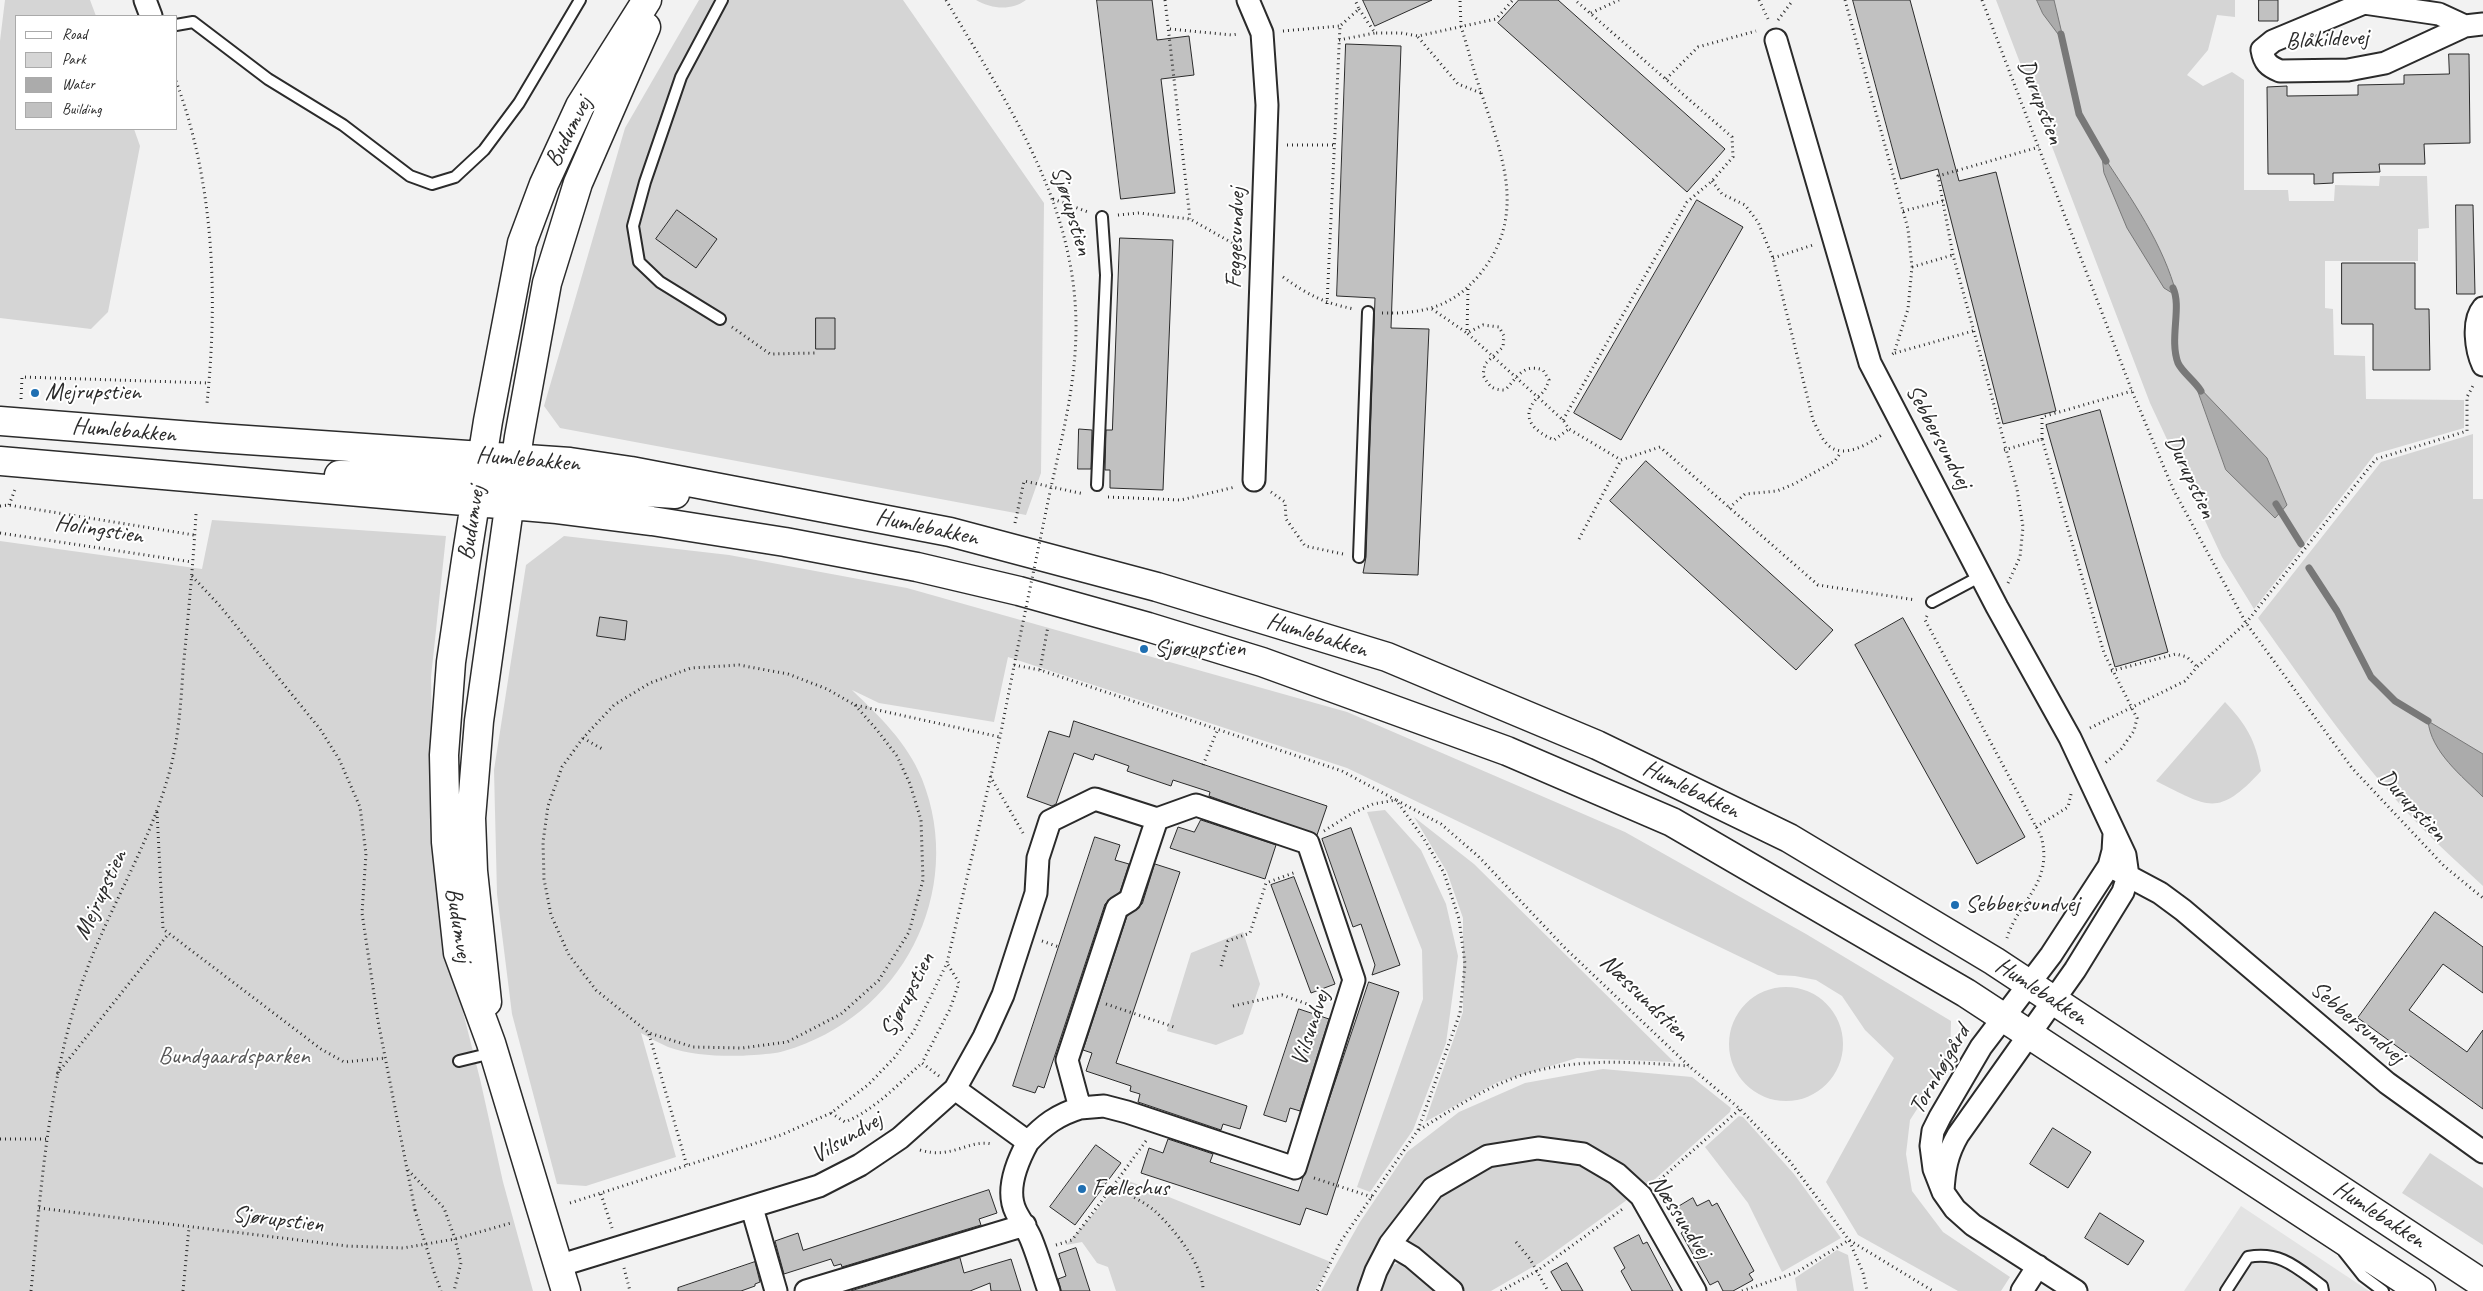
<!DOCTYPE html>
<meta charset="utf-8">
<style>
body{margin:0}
#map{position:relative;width:2483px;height:1291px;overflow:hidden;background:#f2f2f2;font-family:Caveat,sans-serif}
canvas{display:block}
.legend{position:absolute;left:15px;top:15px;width:162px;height:115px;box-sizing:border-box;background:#fff;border:1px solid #aaa;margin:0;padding:6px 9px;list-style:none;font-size:15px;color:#2b2b2b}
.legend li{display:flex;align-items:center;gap:10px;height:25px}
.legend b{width:25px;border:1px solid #aaa}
</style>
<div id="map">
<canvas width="2483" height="1291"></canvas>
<ul class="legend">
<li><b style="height:6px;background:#fff"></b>Road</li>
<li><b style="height:14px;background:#d5d5d5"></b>Park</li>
<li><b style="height:14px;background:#ababab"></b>Water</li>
<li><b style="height:14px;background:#c1c1c1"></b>Building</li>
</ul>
</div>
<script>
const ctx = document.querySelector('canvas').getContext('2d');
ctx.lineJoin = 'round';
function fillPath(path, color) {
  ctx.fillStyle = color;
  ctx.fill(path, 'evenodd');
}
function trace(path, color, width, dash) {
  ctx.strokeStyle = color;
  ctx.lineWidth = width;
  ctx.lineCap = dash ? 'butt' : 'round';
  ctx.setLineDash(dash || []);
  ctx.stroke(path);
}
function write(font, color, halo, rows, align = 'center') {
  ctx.font = font + ' Caveat,sans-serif';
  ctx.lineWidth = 4;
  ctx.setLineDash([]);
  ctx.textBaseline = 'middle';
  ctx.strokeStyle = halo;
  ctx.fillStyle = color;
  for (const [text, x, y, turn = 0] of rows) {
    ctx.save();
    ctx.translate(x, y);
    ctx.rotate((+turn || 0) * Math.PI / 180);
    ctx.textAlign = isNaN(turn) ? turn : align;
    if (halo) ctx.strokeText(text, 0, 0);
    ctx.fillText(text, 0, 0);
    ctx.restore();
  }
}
fillPath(new Path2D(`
 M 2241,1206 L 2369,1291 L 2184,1291 Z`), '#e3e3e3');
fillPath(new Path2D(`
 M 5,0 L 90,0 L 96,16 L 16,16 L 16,129 L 134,129 L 140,146 L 108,312 L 91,329 L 0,318 L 0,41 Z
 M 699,0 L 903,0 L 1044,203 L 1041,473 L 1026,515 L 560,428 L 544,406 L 625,128 Z
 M 976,0 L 1026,0 C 1011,11 992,9 976,0 Z
 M 1996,0 L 2235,0 L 2235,17 L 2217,15 L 2208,50 L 2187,75 L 2203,86 L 2232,72 L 2244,80 L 2244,190 L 2288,190 L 2289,201 L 2334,201 L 2335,185 L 2379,186 L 2380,176 L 2427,176 L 2429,228 L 2418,229 L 2418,261 L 2325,261 L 2325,308 L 2333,309 L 2334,355 L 2365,356 L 2366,399 L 2464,400 L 2464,428 L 2375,454 L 2254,609 L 2222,557 L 2150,403 Z
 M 2473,434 L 2473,499 L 2483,499 L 2483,886 C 2462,866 2440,847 2420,826 C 2359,762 2309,689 2258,618 L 2381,462 Z
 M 212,520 L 446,536 L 431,677 L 434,845 L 449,957 L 480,1079 L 503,1182 L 533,1291 L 0,1291 L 0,541 L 202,569 Z
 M 564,536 L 729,555 L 907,588 L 1347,712 L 1625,832 L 1806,934 L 1951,1021 L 1950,1058 L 1910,1120 L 1906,1154 L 1912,1191 L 1943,1232 L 2010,1277 L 2001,1291 L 1958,1291 L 1858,1235 L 1826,1182 L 1894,1058 L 1865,1030 L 1842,996 L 1816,980 L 1795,976 L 1778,975 L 1347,768 L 1008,657 L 994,722 L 879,703 L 852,690 C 879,716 907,742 922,779 C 967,892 901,1018 784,1051 C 775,1054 764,1054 754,1055 C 728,1057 693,1056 668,1047 C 659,1043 650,1038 641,1033 L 676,1157 L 586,1186 L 557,1184 L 512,1014 L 497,894 L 494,770 L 526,565 Z
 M 2225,702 C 2246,724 2256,741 2261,771 C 2218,818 2208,807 2156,781 Z
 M 1385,810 L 1421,850 L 1446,904 L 1458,956 L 1446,1043 L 1413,1130 L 1370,1192 L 1357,1187 L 1423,999 L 1422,950 L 1367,812 Z
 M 1414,817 L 1474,864 L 1674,1062 L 1577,1058 L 1498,1082 L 1425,1122 L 1463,1012 L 1463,918 L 1447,872 Z
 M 1243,932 L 1260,984 L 1243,1034 L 1216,1045 L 1167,1031 L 1191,953 Z
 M1729 1044a57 57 0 1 1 114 0a57 57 0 1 1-114 0Z
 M 1603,1069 L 1692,1077 L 1731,1108 L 1730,1112 L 1645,1188 L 1585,1146 L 1531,1138 L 1481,1151 L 1433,1182 L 1400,1212 L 1374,1249 L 1357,1291 L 1321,1291 L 1360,1222 L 1407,1152 L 1459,1112 L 1525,1083 Z
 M 1739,1116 L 1743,1117 L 1794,1174 L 1841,1238 L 1782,1272 L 1748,1203 L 1705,1147 Z
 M 2430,1153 L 2483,1188 L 2483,1245 L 2402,1193 Z
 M 1535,1154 L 1580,1160 L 1631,1197 L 1541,1262 L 1491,1291 L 1462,1291 L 1406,1239 L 1439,1190 L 1496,1160 Z
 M 1124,1179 L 1331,1262 L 1315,1291 L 1116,1291 L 1108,1267 L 1097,1263 L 1082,1242 L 1066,1245 Z
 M 1837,1250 L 1848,1255 L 1854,1291 L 1797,1291 L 1795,1278 Z
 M 1401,1262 L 1442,1291 L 1377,1291 L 1385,1268 Z`), '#d5d5d5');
const water = new Path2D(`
 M 2037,0 L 2054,0 L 2064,42 L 2043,14 Z
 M 2102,154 C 2132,200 2163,243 2177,296 L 2164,288 L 2127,228 L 2104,173 Z
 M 2195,383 L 2267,458 L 2287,505 L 2275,518 L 2226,470 Z
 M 2428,721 L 2483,754 L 2483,797 C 2462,776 2431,752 2428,721 Z`);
fillPath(water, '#ababab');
trace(water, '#787878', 1);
trace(new Path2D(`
 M 2061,34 L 2079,114 L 2106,161
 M 2173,288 C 2182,307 2169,339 2178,363 C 2182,372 2195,381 2201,391
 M 2276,504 L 2301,544
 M 2309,568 L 2337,611 L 2371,677 L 2395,701 L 2428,721`), '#787878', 7);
const building = new Path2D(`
 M 1097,0 L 1152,0 L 1157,40 L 1189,36 L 1194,75 L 1161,79 L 1175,193 L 1121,199 Z
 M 1363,0 L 1432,0 L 1375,26 Z
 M 1519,0 L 1558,0 L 1725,149 L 1687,192 L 1498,23 Z
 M 1853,0 L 1910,0 L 1959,181 L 1996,172 L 2056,411 L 2003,424 L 1938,169 L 1901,179 Z
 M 2259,0 L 2278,0 L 2278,21 L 2259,21 Z
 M 1346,44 L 1401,46 L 1391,328 L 1429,329 L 1418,575 L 1363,573 L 1366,557 L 1375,298 L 1337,296 Z
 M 2449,54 L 2469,54 L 2470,143 L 2424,144 L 2425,164 L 2379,164 L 2380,172 L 2333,173 L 2333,183 L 2314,184 L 2314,174 L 2268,174 L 2267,87 L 2287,86 L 2287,96 L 2358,95 L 2358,85 L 2404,84 L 2404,75 L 2449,74 Z
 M 1697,200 L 1743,227 L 1621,440 L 1574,413 Z
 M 2456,205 L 2473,205 L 2475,294 L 2457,294 Z
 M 677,210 L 717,239 L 696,268 L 656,239 Z
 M 1120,238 L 1173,240 L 1163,490 L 1110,488 L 1110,470 L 1105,470 L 1106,430 L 1112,430 Z
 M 2342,263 L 2415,263 L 2415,309 L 2429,309 L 2430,370 L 2373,370 L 2373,324 L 2342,324 Z
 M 816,318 L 835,318 L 835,349 L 816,349 Z
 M 2100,410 L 2168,652 L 2115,667 L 2046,425 Z
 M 1079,429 L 1092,430 L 1091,469 L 1078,469 Z
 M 1646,461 L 1833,630 L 1796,670 L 1610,501 Z
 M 600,617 L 627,621 L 625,640 L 597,636 Z
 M 1903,618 L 2025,837 L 1977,864 L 1855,645 Z
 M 1074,721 L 1327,806 L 1317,835 L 1209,796 L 1210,792 L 1173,780 L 1171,786 L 1127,771 L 1129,766 L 1095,754 L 1093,760 L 1074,753 L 1056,804 L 1052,806 L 1027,797 L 1049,731 L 1069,737 Z
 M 1201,820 L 1276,845 L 1265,879 L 1170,848 L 1178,827 L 1194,832 Z
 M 1351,828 L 1400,965 L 1372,975 L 1375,965 L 1361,924 L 1353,927 L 1322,839 Z
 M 1095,837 L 1120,845 L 1115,860 L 1129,864 L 1120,892 L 1105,904 L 1044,1088 L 1038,1086 L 1035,1093 L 1013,1086 Z
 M 1155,864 L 1180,872 L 1116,1063 L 1247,1106 L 1240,1129 L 1223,1124 L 1221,1130 L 1138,1102 L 1140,1094 L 1130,1091 L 1131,1086 L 1086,1071 L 1092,1053 L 1083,1050 L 1127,916 L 1142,904 Z
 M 1294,877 L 1335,984 L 1311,993 L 1271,885 Z
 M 2435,912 L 2483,947 L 2483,993 L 2443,964 L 2409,1010 L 2467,1052 L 2483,1030 L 2483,1109 L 2358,1018 Z
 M 1369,982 L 1399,992 L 1327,1215 L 1306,1208 L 1300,1225 L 1141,1173 L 1149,1148 L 1163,1153 L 1168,1139 L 1213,1154 L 1210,1162 L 1298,1191 Z
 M 1299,1009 L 1329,1019 L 1300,1111 L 1290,1108 L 1286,1122 L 1264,1115 Z
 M 2053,1128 L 2091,1152 L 2068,1188 L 2030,1164 Z
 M 1096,1145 L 1121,1163 L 1075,1225 L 1050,1207 Z
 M 989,1190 L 997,1213 L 979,1219 L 981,1225 L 842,1267 L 841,1264 L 834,1266 L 831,1259 L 784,1274 L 775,1241 L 798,1233 L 803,1250 Z
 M 1693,1198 L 1697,1206 L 1709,1200 L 1712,1206 L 1717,1203 L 1754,1271 L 1749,1274 L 1753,1280 L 1733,1291 L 1723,1291 L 1718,1281 L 1710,1285 L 1681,1233 L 1689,1228 L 1678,1207 Z
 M 2100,1213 L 2144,1241 L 2128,1265 L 2085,1238 Z
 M 1639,1235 L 1643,1244 L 1647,1242 L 1673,1291 L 1632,1291 L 1621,1271 L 1625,1268 L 1614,1248 Z
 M 1076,1248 L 1090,1291 L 1061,1291 L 1058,1279 L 1066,1276 L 1059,1254 Z
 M 960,1258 L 964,1273 L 1011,1259 L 1021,1291 L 991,1291 L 990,1283 L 970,1291 L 851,1291 Z
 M 755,1262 L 760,1282 L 755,1284 L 755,1286 L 741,1291 L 678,1291 L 678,1288 Z
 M 1567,1263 L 1583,1291 L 1562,1291 L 1551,1272 Z`);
fillPath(building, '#c1c1c1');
trace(building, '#2b2b2b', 1);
const lane = new Path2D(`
 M 176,25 L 193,22 L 268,79 L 343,125 L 410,176 L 432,184 L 455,177 L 484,150 L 519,103 L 580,0
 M 720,319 L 660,282 L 639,262 L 633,226 L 645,182 L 681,77 L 722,0
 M 1097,485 L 1106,275 L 1102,217
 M 1359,557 L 1368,312
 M 1932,602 L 1981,576
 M 459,1061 L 492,1053
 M 2344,1252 L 2363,1276 L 2383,1291
 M 2226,1291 L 2248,1257 C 2281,1251 2297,1268 2322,1286 L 2323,1291`);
const street = new Path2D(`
 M 145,0 L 151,16
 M 1248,0 L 1262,33 L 1267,105 L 1254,480
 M 2465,26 L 2439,14 L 2364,3 L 2273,41 L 2262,50 C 2264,62 2268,66 2280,71 L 2348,70 L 2385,63 L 2465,26 L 2483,24
 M 1776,40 L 1870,363 L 1997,607 L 2070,738 L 2125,855 L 2128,876 L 2123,892 L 2075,970 L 1958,1135 C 1947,1154 1944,1170 1943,1192
 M 2483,308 C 2472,321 2476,350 2483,365
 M 2115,869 L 2160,893 L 2183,910 L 2387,1083 L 2483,1152
 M 955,1089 L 1028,1142 C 1017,1162 1005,1190 1016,1212 C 1021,1222 1027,1229 1031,1239 C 1038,1256 1043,1274 1049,1291
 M 1028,1142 C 1044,1125 1057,1115 1080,1108 L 1067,1060 L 1117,908 L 1130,900 L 1157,819 L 1196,805 L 1308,843 L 1354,980 L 1295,1168 L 1127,1112 L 1104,1106 L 1080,1108
 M 752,1208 L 776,1291
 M 1390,1244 L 1412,1257 L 1452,1291
 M 558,1266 L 819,1186 L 860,1165 L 900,1138 L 955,1089 L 984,1037 L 1003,995 L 1036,893 L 1038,858 L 1050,821 L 1095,799 L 1157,819
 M 806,1291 L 1025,1225
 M 1369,1291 L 1376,1271 L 1390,1244 L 1433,1188 L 1488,1156 L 1538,1148 L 1583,1154 L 1617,1174 L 1641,1196 L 1695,1291
 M 2022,1291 L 2038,1266
 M 2076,1291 L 1973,1225 L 1955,1209 L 1943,1192 L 1934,1169 L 1931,1146 L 1933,1131 L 1940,1117 L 1981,1047 L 2051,955 L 2109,866 L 2113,851 L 2114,834`);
const secondary = new Path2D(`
 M 0,421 L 218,438 L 570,462 L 631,471 L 950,532 L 1157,587 L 1387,657 L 1597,745 L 1789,838 L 1994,961 L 2483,1284
 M 0,461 L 557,509 L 652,521 L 785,542 L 917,567 L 1019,591 L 1148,627 L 1262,662 L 1507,751 L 1672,822 L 1966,993 L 2421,1291
 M 339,475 L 433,476 L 479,474 L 498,470
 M 494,488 L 512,483 L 675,494
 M 487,1002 L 473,871 L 471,818 L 479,721 L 519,437 L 547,283 L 578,183 L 646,27
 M 566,1291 L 491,1043 L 458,953 L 446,842 L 444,755 L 451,662 L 466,560 L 488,421 L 522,243 L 544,184 L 580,106 L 647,0`);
trace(lane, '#2b2b2b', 14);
trace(street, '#2b2b2b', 25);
trace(secondary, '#2b2b2b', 31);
trace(new Path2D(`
 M 946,0 C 1007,104 1076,202 1076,327 C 1076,384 1062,437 1050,492
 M 1165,0 L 1190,219
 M 1759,0 L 1769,21
 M 1845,0 L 1908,229 L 1912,267 L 1908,309 L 1894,353 L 1890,356
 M 1982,0 L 2132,391 L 2173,489 L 2246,623 L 2352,768 L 2444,866 L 2483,898
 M 1359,9 L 1375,33 L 1401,33 L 1418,36 L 1496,19 L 1513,0
 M 1591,13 L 1619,0
 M 1778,20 L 1793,0
 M 1170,29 L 1232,35 L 1238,34
 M 1283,31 L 1340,26
 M 1418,37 L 1458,84 L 1481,93
 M 1339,40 L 1375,33
 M 1666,79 L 1698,47 L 1756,31
 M 176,81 C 214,183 218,296 207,403
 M 1287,145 L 1335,145
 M 1712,181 L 1722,194 L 1745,205 L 1758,222 L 1773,258 L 1813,420 C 1817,428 1822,440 1829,446 C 1845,459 1870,443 1883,434
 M 1053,199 L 1088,212
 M 1903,211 L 1943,201
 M 1118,215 L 1139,213 L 1190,219 L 1241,248
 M 1773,258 L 1813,245
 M 1912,267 L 1953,255
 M 1283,277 C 1308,295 1324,303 1354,309
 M 1468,289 L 1467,333 L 1563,420 L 1569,429 L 1621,460 L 1660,447 L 1818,585 L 1916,600
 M 1327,304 L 1340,26 L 1359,9 L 1355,0
 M 1432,309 L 1467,333 L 1483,325 L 1499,327 L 1504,336 L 1503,347 L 1485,364 L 1483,375 C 1489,386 1492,390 1505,390 C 1518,377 1523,363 1543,370 L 1549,380 C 1546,390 1543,392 1536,399 C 1519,419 1536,432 1554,440 L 1569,429
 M 1382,313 C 1423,314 1453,307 1480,274 C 1527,216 1503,158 1482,95 C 1474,72 1468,49 1461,26 L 1460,0
 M 732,327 L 770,354 L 815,353
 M 1895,353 L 1973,331
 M 21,399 L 22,377 L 209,383
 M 1563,420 L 1687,202 L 1712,181 L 1733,157 L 1732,137 L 1575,0
 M 2042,439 L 2042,417 L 2132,391
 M 2004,450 L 2042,439 L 2104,653 L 2137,718 L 2134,731 L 2121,749 L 2105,763
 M 1271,492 L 1285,502 L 1286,519 L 1305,546 L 1343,554
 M 1108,497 L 1181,500 L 1235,487
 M 9,505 L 16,487
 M 0,506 L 9,505 L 194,535
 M 1729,508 L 1745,494 L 1777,491 L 1794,484 L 1835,461 L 1841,452
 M 1015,523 L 1024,481 L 1084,494
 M 0,533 L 192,562
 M 1579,539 L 1621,460
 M 192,576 L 220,606 L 320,729 L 339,759 L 360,807 L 366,854 L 362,913 L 378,1021 L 415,1210
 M 2008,583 L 2020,557 L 2023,527 L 2017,489 L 1953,255 L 1938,176 L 2039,147
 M 1927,616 L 1925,620 L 2041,836 C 2054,883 2019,899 2007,938
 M 1014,665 L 1040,670 L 1342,771 L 1396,800 L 1424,839 L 1444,873 L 1459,919 L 1465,964 L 1460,1013 L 1418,1130 L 1341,1241 L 1317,1291
 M 1040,670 L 1048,626
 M 2111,671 L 2176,654 L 2187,657 L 2197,667
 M 855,705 L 877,730 L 897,756 L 910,784 L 921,820 L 923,880 L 909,932 L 879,980 L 841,1014 L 787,1042 L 742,1048 L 693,1047 L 649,1033 L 596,990 L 569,955 L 551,915 L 544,879 L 543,842 L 548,806 L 562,767 L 583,738 L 614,705 L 650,683 L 691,668 L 739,665 L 788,674 L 827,689 L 855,705 L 1000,737
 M 2090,728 L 2185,681 L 2197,667 L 2246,623 L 2376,459 L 2467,431 L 2467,397 L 2474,384
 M 583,738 L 604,750
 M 1203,765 L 1217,731
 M 990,776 L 1023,833
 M 157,812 L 163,929 L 321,1049 L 344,1062 L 386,1058
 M 2036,827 L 2068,807 L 2071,794
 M 1324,831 L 1351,814 L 1373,804 L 1396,800 L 1441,824 L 1478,856 L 1565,948 L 1689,1066 L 1740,1109 L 1788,1159 L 1849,1240 L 1933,1291
 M 1042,941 L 1059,947
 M 1221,966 L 1228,941 L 1250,933 L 1266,883 L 1296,872
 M 1106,1004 L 1174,1027
 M 1233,1006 L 1282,995 L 1324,1010
 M 649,1034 L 687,1166
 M 57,1074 L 169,933
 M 939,1076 L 922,1063 L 950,1009 L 959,983 L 947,963
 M 831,1113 L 845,1122 C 875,1110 898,1084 922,1063
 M 1419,1130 C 1451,1110 1483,1089 1519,1076 C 1575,1057 1632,1062 1689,1066
 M 0,1139 L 48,1139
 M 1146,1141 L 1113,1186 C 1127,1194 1145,1202 1156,1212 C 1174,1229 1204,1266 1203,1291
 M 920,1150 C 952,1160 968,1139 992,1144
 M 408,1170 L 444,1208 L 455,1239 L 461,1263 L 454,1291
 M 1314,1178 L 1372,1197
 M 1656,1183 L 1740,1109
 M 601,1194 L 612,1228
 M 570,1203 L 781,1135 L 831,1113 L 868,1085 L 894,1058 L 914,1031 L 947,963 L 1000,737 L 1016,656
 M 39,1208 L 347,1246 L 403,1248 L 455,1239 L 511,1223
 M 1516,1242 L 1530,1259 L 1548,1291
 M 1056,1245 L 1072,1240 L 1113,1186
 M 624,1268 L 630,1291
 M 434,1272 L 441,1291
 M 31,1291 C 41,1189 48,1084 81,986 C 107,909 153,841 172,762 C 179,732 181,701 183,670 C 188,618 193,566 196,514
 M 183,1291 L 189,1227
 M 1501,1291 L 1537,1271 L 1624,1208
 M 1742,1291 L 1797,1272 L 1849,1240 L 1863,1273 L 1867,1291`), '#2b2b2b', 3, [1, 4]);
trace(lane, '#fff', 10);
trace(street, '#fff', 21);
trace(secondary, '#fff', 28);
trace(new Path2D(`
 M 1016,656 L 1050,492
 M 415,1210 L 434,1272`), '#2b2b2b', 3, [1, 4]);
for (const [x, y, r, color] of [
 [35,393,5,"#1f6fb2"],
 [1144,649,5,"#1f6fb2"],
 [1955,905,5,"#1f6fb2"],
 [1082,1189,5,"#1f6fb2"]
]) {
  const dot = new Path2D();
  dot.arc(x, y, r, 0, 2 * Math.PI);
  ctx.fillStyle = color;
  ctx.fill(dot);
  trace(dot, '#fff', 2);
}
write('24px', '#2b2b2b', '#fff', [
 ["Blåkildevej",2327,40,-3],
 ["Durupstien",2040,102,69],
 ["Budumvej",569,132,-63],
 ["Sjørupstien",1071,211,73],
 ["Feggesundvej",1236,238,-88],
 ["Humlebakken",124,431,5],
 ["Sebbersundvej",1938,437,62],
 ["Humlebakken",528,460,5],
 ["Durupstien",2190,477,65],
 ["Budumvej",472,523,-81],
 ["Humlebakken",927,528,12],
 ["Holingstien",99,530,9],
 ["Humlebakken",1317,636,17],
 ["Humlebakken",1691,790,26],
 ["Durupstien",2412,806,47],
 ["Mejrupstien",101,895,-65],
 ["Budumvej",458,925,81],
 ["Humlebakken",2041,992,33],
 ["Sjørupstien",908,995,-63],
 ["Næssundstien",1644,998,44],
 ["Sebbersundvej",2357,1023,40],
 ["Vilsundvej",1311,1028,-72],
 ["Tornhøjgård",1940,1070,-60],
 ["Vilsundvej",847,1138,-31],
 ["Humlebakken",2379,1215,33],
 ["Næssundvej",1680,1217,57],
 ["Sjørupstien",278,1220,7]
]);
write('24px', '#2b2b2b', '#fff', [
 ["Mejrupstien",45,393],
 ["Sjørupstien",1154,649],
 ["Sebbersundvej",1965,905],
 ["Fælleshus",1092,1189]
], 'left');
write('24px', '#565656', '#fff', [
 ["Bundgaardsparken",234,1057]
]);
</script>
